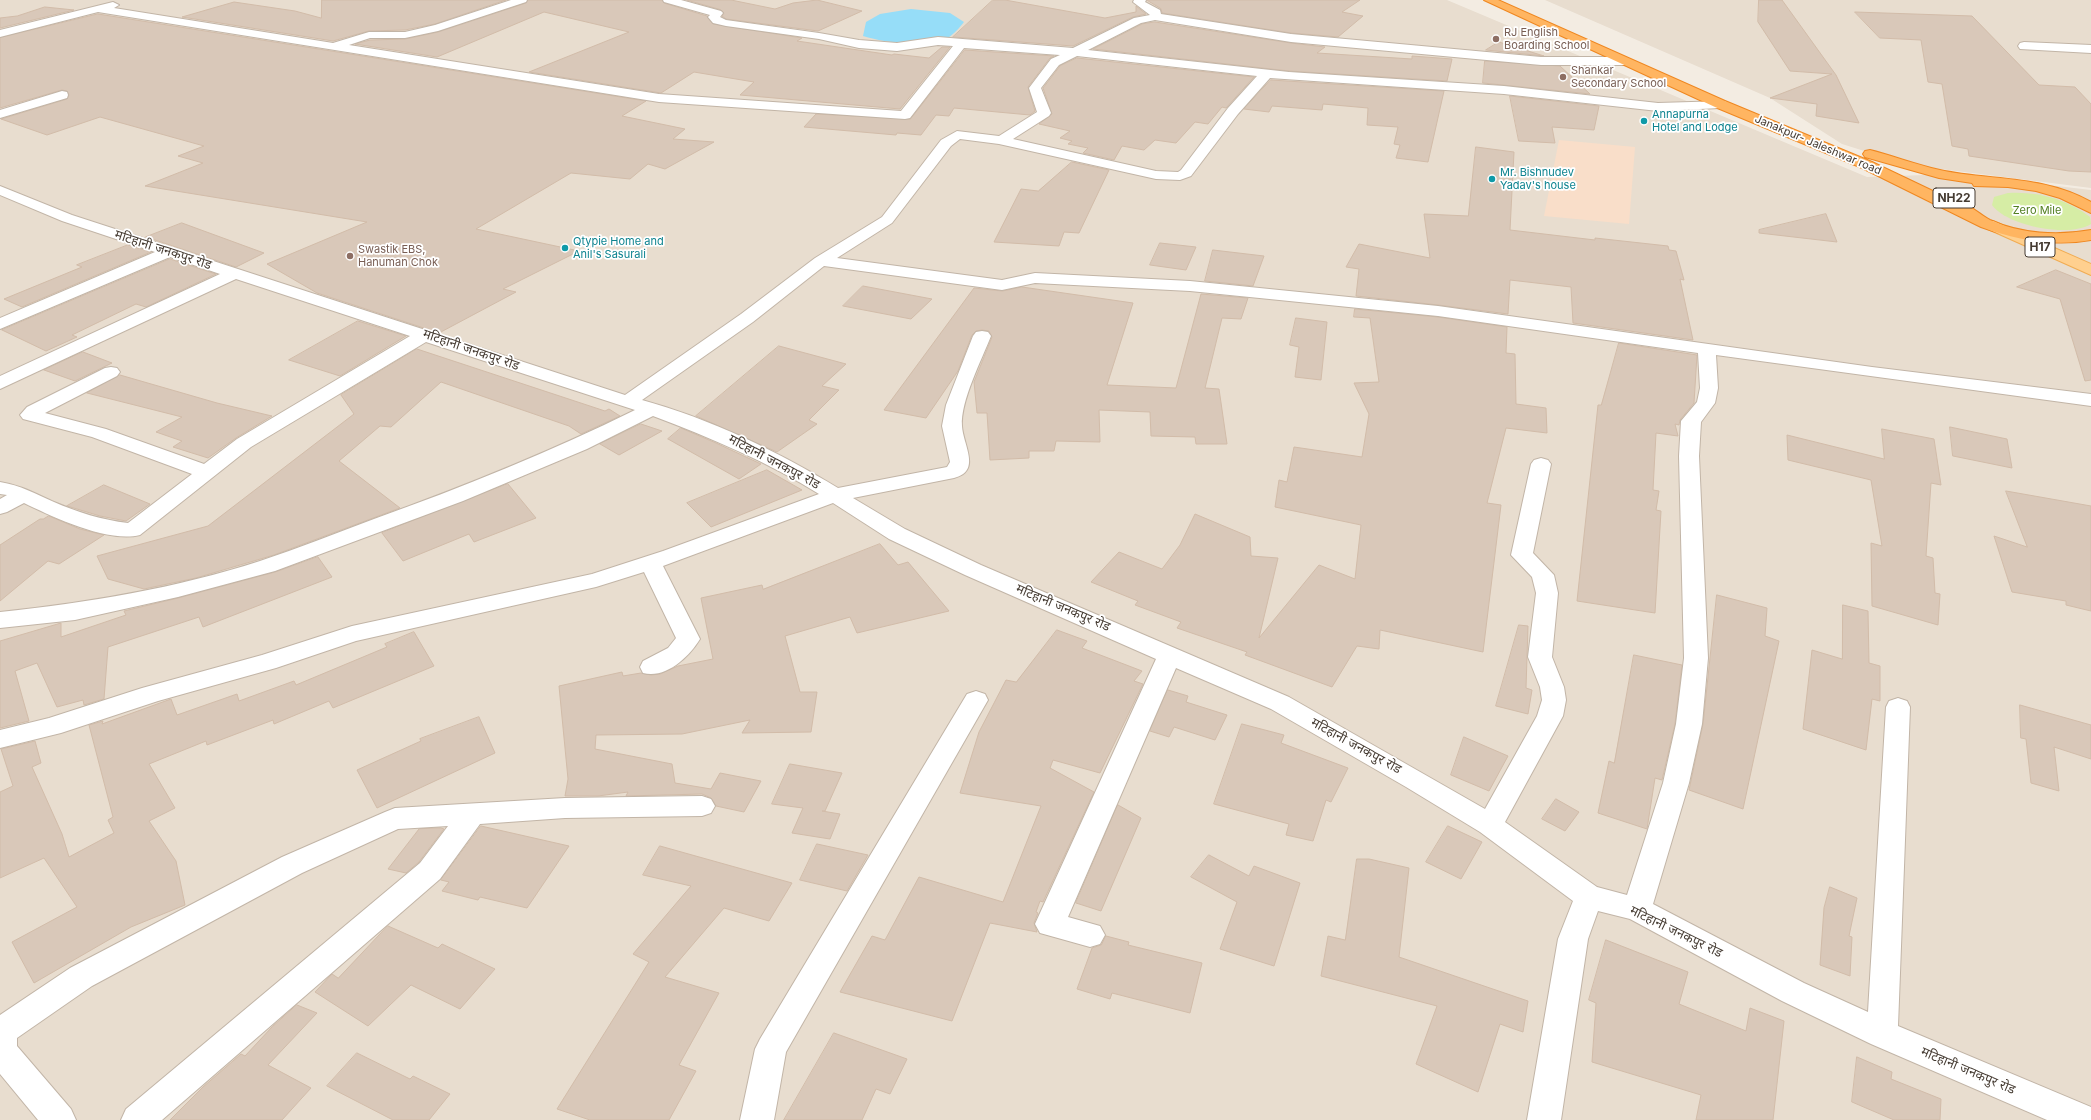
<!DOCTYPE html>
<meta charset="utf-8">
<style>
body{margin:0}
canvas{display:block;background:#f3ece2}
</style>
<canvas width="2091" height="1120"></canvas>
<script>
const ctx = document.querySelector('canvas').getContext('2d');
ctx.lineJoin = 'round';
function fillPath(path, color) {
  ctx.fillStyle = color;
  ctx.fill(path, 'evenodd');
}
function trace(path, color, width, dash) {
  ctx.strokeStyle = color;
  ctx.lineWidth = width;
  ctx.lineCap = dash ? 'butt' : 'round';
  ctx.setLineDash(dash || []);
  ctx.stroke(path);
}
function write(font, color, halo, rows, align = 'center') {
  ctx.font = font + ' Inter,"Noto Sans Devanagari",sans-serif';
  ctx.lineWidth = 3.5;
  ctx.setLineDash([]);
  ctx.textBaseline = 'middle';
  ctx.strokeStyle = halo;
  ctx.fillStyle = color;
  for (const [text, x, y, turn = 0] of rows) {
    ctx.save();
    ctx.translate(x, y);
    ctx.rotate((+turn || 0) * Math.PI / 180);
    ctx.textAlign = isNaN(turn) ? turn : align;
    if (halo) ctx.strokeText(text, 0, 0);
    ctx.fillText(text, 0, 0);
    ctx.restore();
  }
}
fillPath(new Path2D(`
 M 0,0 L 1447,0 L 1867,177 L 1955,174 L 2091,190 L 2091,1120 L 0,1120 Z
 M 1545,0 L 2091,0 L 2091,188 L 1909,165 L 1842,144 L 1770,98 Z`), '#e8ddcf');
fillPath(new Path2D(`
 M 1559,140 L 1635,147 L 1629,224 L 1544,216 Z`), '#f9dec9');
fillPath(new Path2D(`
 M 2008,193 C 2037,191 2067,199 2090,217 L 2091,224 C 2069,238 2007,226 1992,205 L 1994,197 Z`), '#d6eda5');
fillPath(new Path2D(`
 M 911,9 L 950,13 L 964,22 C 960,27 954,34 949,37 C 927,48 885,43 863,36 L 866,22 L 880,14 Z`), '#96ddf8');
const building = new Path2D(`
 M 322,0 L 506,0 L 435,24 L 405,30 L 369,31 L 333,41 L 182,17 L 234,2 L 295,11 L 321,18 Z
 M 528,0 L 662,0 L 664,3 L 707,16 L 713,24 L 802,38 L 797,41 L 892,55 L 894,54 L 929,58 L 942,47 L 950,47 L 900,109 L 740,95 L 754,82 L 694,72 L 661,93 L 529,72 L 629,32 L 544,12 L 437,57 L 355,44 L 370,40 L 405,39 L 438,32 L 526,3 Z
 M 687,0 L 731,0 L 775,9 L 793,3 L 817,0 L 862,11 L 818,31 L 726,19 L 722,16 L 724,13 L 721,10 Z
 M 993,0 L 1005,0 L 1105,18 L 1136,12 L 1136,6 L 1146,14 L 1133,17 L 1073,46 L 953,37 Z
 M 1147,0 L 1360,0 L 1342,12 L 1363,16 L 1338,37 L 1291,33 L 1162,13 L 1161,9 Z
 M 1759,0 L 1782,0 L 1836,75 L 1859,123 L 1816,116 L 1817,104 L 1770,98 L 1832,74 L 1790,71 L 1758,22 Z
 M 45,7 L 74,10 L 0,28 L 0,18 L 17,16 Z
 M 1855,12 L 1972,16 L 2039,85 L 2075,87 L 2091,104 L 2091,172 L 2069,171 L 1969,156 L 1968,149 L 1952,146 L 1942,84 L 1928,82 L 1921,40 L 1880,38 Z
 M 98,14 L 646,101 L 622,116 L 685,129 L 673,139 L 714,142 L 665,169 L 648,164 L 630,179 L 571,173 L 476,229 L 579,251 L 503,289 L 516,292 L 439,333 L 317,293 L 267,264 L 367,222 L 145,186 L 203,163 L 178,156 L 204,146 L 100,117 L 47,135 L 1,119 L 67,99 L 69,95 L 67,91 L 62,90 L 0,108 L 0,38 Z
 M 1155,22 L 1291,43 L 1325,47 L 1317,53 L 1412,59 L 1412,56 L 1452,59 L 1447,81 L 1289,71 L 1093,49 L 1142,24 Z
 M 1499,42 L 1544,56 L 1486,50 Z
 M 965,50 L 1054,56 L 1050,58 L 1028,87 L 1035,111 L 1030,115 L 954,108 L 949,116 L 936,115 L 921,135 L 897,133 L 896,135 L 804,127 L 816,114 L 910,119 Z
 M 1077,58 L 1254,77 L 1226,108 L 1222,107 L 1208,124 L 1195,122 L 1176,143 L 1155,140 L 1144,150 L 1122,146 L 1114,160 L 1083,153 L 1088,148 L 1068,144 L 1072,141 L 1060,138 L 1070,131 L 1039,124 L 1052,114 L 1043,88 L 1060,66 Z
 M 1485,61 L 1560,66 L 1590,94 L 1483,83 Z
 M 1271,80 L 1444,91 L 1428,162 L 1396,158 L 1400,145 L 1394,144 L 1398,127 L 1367,125 L 1368,108 L 1323,104 L 1322,110 L 1272,106 L 1269,112 L 1244,109 Z
 M 1510,96 L 1599,106 L 1594,130 L 1552,127 L 1555,143 L 1519,141 Z
 M 1476,147 L 1514,152 L 1510,230 L 1595,240 L 1595,238 L 1668,246 L 1669,250 L 1676,251 L 1684,280 L 1680,279 L 1693,340 L 1573,323 L 1571,287 L 1510,280 L 1508,314 L 1438,305 L 1356,296 L 1359,269 L 1346,267 L 1359,244 L 1430,258 L 1424,214 L 1468,216 Z
 M 1072,162 L 1109,170 L 1079,233 L 1064,232 L 1059,246 L 994,242 L 1021,189 L 1038,191 Z
 M 1826,214 L 1837,242 L 1759,233 L 1759,230 Z
 M 182,223 L 264,253 L 236,267 L 146,237 Z
 M 1160,243 L 1196,247 L 1186,270 L 1150,265 Z
 M 128,245 L 151,252 L 22,307 L 4,299 L 82,267 L 77,265 Z
 M 1213,250 L 1264,256 L 1253,286 L 1205,281 Z
 M 170,259 L 216,274 L 146,307 L 136,304 L 72,335 L 77,337 L 46,351 L 2,330 Z
 M 2056,270 L 2091,284 L 2091,380 L 2085,381 L 2060,299 L 2017,287 Z
 M 863,286 L 932,299 L 911,319 L 843,306 Z
 M 1022,287 L 1133,303 L 1107,385 L 1176,388 L 1201,294 L 1248,298 L 1241,319 L 1222,318 L 1205,388 L 1219,389 L 1227,444 L 1196,444 L 1195,437 L 1151,436 L 1150,412 L 1099,410 L 1100,442 L 1056,441 L 1054,451 L 1029,451 L 1029,458 L 990,460 L 987,413 L 977,413 L 974,382 L 992,337 L 989,331 L 982,330 L 976,331 L 972,335 L 958,371 L 926,418 L 884,410 L 974,288 L 1002,291 Z
 M 1355,309 L 1438,317 L 1507,327 L 1506,353 L 1515,354 L 1516,404 L 1546,408 L 1547,433 L 1506,428 L 1487,503 L 1501,505 L 1483,652 L 1380,630 L 1379,649 L 1357,646 L 1332,687 L 1245,655 L 1247,652 L 1177,628 L 1181,622 L 1135,605 L 1138,601 L 1091,582 L 1119,552 L 1162,569 L 1180,545 L 1195,514 L 1250,537 L 1251,556 L 1278,558 L 1259,638 L 1319,565 L 1355,579 L 1361,525 L 1275,507 L 1279,480 L 1287,482 L 1294,447 L 1362,457 L 1369,414 L 1354,383 L 1379,382 L 1370,318 L 1354,317 Z
 M 1296,318 L 1327,322 L 1321,380 L 1295,377 L 1299,347 L 1290,345 Z
 M 358,321 L 406,336 L 340,376 L 289,360 Z
 M 1619,343 L 1697,355 L 1694,403 L 1680,420 L 1679,425 L 1675,424 L 1678,436 L 1656,433 L 1653,490 L 1659,491 L 1656,510 L 1661,511 L 1655,613 L 1577,601 L 1598,405 L 1601,405 Z
 M 779,346 L 846,364 L 822,386 L 839,390 L 809,420 L 817,424 L 777,452 L 696,416 Z
 M 417,349 L 605,411 L 609,409 L 620,416 L 581,434 L 569,426 L 441,382 L 391,427 L 380,426 L 339,461 L 400,508 L 274,555 L 196,578 L 144,589 L 108,579 L 97,556 L 208,526 L 354,414 L 341,395 Z
 M 83,352 L 112,363 L 75,381 L 44,370 Z
 M 120,375 L 217,403 L 272,416 L 236,438 L 208,458 L 173,447 L 182,441 L 156,432 L 182,417 L 87,393 Z
 M 641,424 L 662,431 L 619,455 L 600,444 Z
 M 1950,427 L 2007,439 L 2012,468 L 1953,456 Z
 M 681,428 L 716,443 L 761,464 L 739,479 L 668,439 Z
 M 1882,429 L 1934,439 L 1941,485 L 1931,483 L 1926,556 L 1933,558 L 1935,593 L 1940,594 L 1938,625 L 1872,606 L 1871,543 L 1882,546 L 1871,480 L 1788,460 L 1787,435 L 1884,459 Z
 M 767,470 L 802,490 L 711,527 L 687,503 Z
 M 508,484 L 536,518 L 474,542 L 469,534 L 403,561 L 382,533 Z
 M 104,485 L 150,504 L 126,521 L 100,516 L 67,506 Z
 M 2006,491 L 2091,506 L 2091,611 L 2066,605 L 2066,601 L 2012,592 L 1994,536 L 2027,547 Z
 M 49,516 L 80,529 L 104,535 L 59,564 L 48,561 L 0,601 L 0,545 L 40,519 L 43,519 Z
 M 880,544 L 898,565 L 908,562 L 949,611 L 857,633 L 850,617 L 785,636 L 800,692 L 817,692 L 811,732 L 742,733 L 750,720 L 682,734 L 596,735 L 595,749 L 672,764 L 675,783 L 711,789 L 720,773 L 761,781 L 744,812 L 716,806 L 711,798 L 702,794 L 626,796 L 628,792 L 598,796 L 565,796 L 568,779 L 559,686 L 622,672 L 623,676 L 641,673 L 651,675 L 660,674 L 678,666 L 713,659 L 701,598 L 762,585 L 763,589 Z
 M 318,557 L 332,577 L 203,627 L 199,617 L 108,647 L 104,699 L 84,705 L 83,700 L 57,707 L 37,663 L 15,671 L 29,721 L 0,728 L 0,641 L 61,623 L 61,637 L 126,615 L 124,611 L 178,598 L 275,572 Z
 M 1717,595 L 1767,608 L 1765,636 L 1779,641 L 1743,809 L 1689,790 L 1703,724 Z
 M 1843,605 L 1868,611 L 1869,663 L 1880,666 L 1880,701 L 1872,699 L 1866,750 L 1803,729 L 1812,650 L 1842,659 Z
 M 1519,625 L 1528,626 L 1526,688 L 1532,690 L 1528,714 L 1496,706 Z
 M 1057,630 L 1087,641 L 1082,648 L 1142,671 L 1134,681 L 1143,684 L 1100,773 L 1053,760 L 1050,768 L 1094,792 L 1043,902 L 1040,901 L 1036,912 L 1038,913 L 1034,923 L 1037,932 L 990,923 L 952,1021 L 840,992 L 872,936 L 885,940 L 919,877 L 1003,902 L 1041,806 L 960,793 L 979,732 L 1006,680 L 1016,682 Z
 M 414,632 L 434,666 L 333,708 L 329,701 L 274,724 L 273,720 L 207,745 L 206,741 L 149,764 L 175,808 L 149,821 L 176,861 L 185,905 L 131,927 L 34,983 L 12,942 L 77,907 L 44,858 L 0,878 L 0,792 L 13,786 L 1,749 L 35,741 L 41,763 L 32,767 L 62,834 L 69,857 L 114,833 L 108,820 L 113,817 L 89,725 L 103,721 L 102,724 L 171,699 L 177,715 L 237,694 L 239,701 L 294,681 L 296,685 L 387,647 L 385,644 Z
 M 1634,655 L 1682,665 L 1675,724 L 1662,780 L 1655,778 L 1647,829 L 1598,813 L 1609,761 L 1614,763 Z
 M 1168,690 L 1188,696 L 1186,702 L 1227,715 L 1215,740 L 1174,727 L 1169,737 L 1150,731 Z
 M 2020,705 L 2091,725 L 2091,759 L 2054,747 L 2059,791 L 2031,783 L 2026,739 L 2021,738 Z
 M 479,717 L 495,753 L 377,808 L 357,770 L 421,741 L 420,739 Z
 M 1242,724 L 1284,735 L 1281,743 L 1348,768 L 1331,802 L 1326,800 L 1313,841 L 1286,835 L 1289,824 L 1214,804 Z
 M 1464,737 L 1508,756 L 1489,791 L 1451,775 Z
 M 790,764 L 842,773 L 825,811 L 822,811 L 840,814 L 830,839 L 792,833 L 803,808 L 772,804 Z
 M 1556,799 L 1579,812 L 1565,831 L 1542,819 Z
 M 1118,805 L 1141,818 L 1101,911 L 1076,903 Z
 M 481,826 L 569,846 L 527,908 L 480,897 L 478,900 L 442,891 L 449,882 L 441,880 Z
 M 1448,826 L 1482,842 L 1461,879 L 1426,862 Z
 M 441,828 L 444,829 L 419,862 L 406,873 L 388,869 L 419,829 Z
 M 817,844 L 868,855 L 847,891 L 800,880 Z
 M 660,846 L 792,883 L 769,921 L 724,908 L 665,977 L 719,993 L 679,1065 L 696,1071 L 669,1120 L 590,1120 L 557,1109 L 649,962 L 633,954 L 691,886 L 643,875 Z
 M 1209,855 L 1249,876 L 1254,866 L 1300,883 L 1274,966 L 1220,949 L 1237,902 L 1191,877 Z
 M 1357,859 L 1369,859 L 1409,868 L 1399,957 L 1528,1001 L 1523,1032 L 1500,1024 L 1478,1092 L 1416,1064 L 1437,1006 L 1321,976 L 1328,936 L 1345,940 Z
 M 1830,887 L 1857,898 L 1849,936 L 1852,937 L 1850,976 L 1820,965 L 1824,908 Z
 M 388,926 L 438,948 L 442,944 L 495,969 L 460,1009 L 411,985 L 368,1026 L 315,992 L 332,974 L 338,978 Z
 M 1106,936 L 1129,942 L 1128,945 L 1202,963 L 1190,1013 L 1112,993 L 1110,999 L 1077,989 L 1092,948 L 1101,945 Z
 M 1606,940 L 1688,972 L 1679,1004 L 1746,1031 L 1750,1008 L 1784,1021 L 1773,1120 L 1696,1120 L 1701,1095 L 1592,1062 L 1596,1003 L 1589,1000 Z
 M 297,1005 L 317,1013 L 268,1065 L 311,1088 L 282,1120 L 170,1120 L 203,1087 L 241,1054 L 245,1056 L 272,1027 Z
 M 834,1033 L 907,1059 L 890,1094 L 876,1089 L 862,1120 L 784,1120 Z
 M 357,1053 L 410,1079 L 413,1076 L 450,1094 L 429,1120 L 393,1120 L 327,1086 Z
 M 1857,1057 L 1892,1072 L 1891,1079 L 1941,1099 L 1940,1120 L 1894,1120 L 1852,1102 Z`);
fillPath(building, '#d9c8b9');
trace(building, '#d2bca9', 1);
const minor = new Path2D(`
 M 511,0 L 527,0 L 526,2 L 438,31 L 405,38 L 370,38 L 349,45 L 659,94 L 901,111 L 953,46 L 938,45 L 897,51 L 859,48 L 819,39 L 726,26 L 713,23 L 708,17 L 710,15 L 664,2 L 663,0 L 681,0 L 721,11 L 723,13 L 720,17 L 726,20 L 819,33 L 859,40 L 897,43 L 938,37 L 1073,48 L 1134,18 L 1150,15 L 1133,2 L 1134,0 L 1146,0 L 1145,2 L 1160,10 L 1161,14 L 1291,34 L 1541,57 L 1624,57 L 1630,61 L 1624,65 L 1541,65 L 1291,42 L 1155,20 L 1141,23 L 1088,50 L 1289,72 L 1504,86 L 1658,103 L 1725,101 L 1727,104 L 1720,108 L 1658,111 L 1504,94 L 1270,78 L 1238,114 L 1191,176 L 1180,180 L 1156,179 L 999,144 L 960,139 L 951,146 L 892,223 L 837,258 L 1002,280 L 1035,273 L 1190,281 L 1438,306 L 1872,367 L 2091,394 L 2091,406 L 1716,355 L 1718,388 L 1715,403 L 1701,422 L 1699,456 L 1708,658 L 1702,724 L 1689,783 L 1653,904 L 1804,983 L 1868,1012 L 1886,707 L 1889,701 L 1898,698 L 1907,701 L 1910,707 L 1898,1026 L 2091,1107 L 2091,1120 L 2047,1120 L 1871,1044 L 1782,1001 L 1630,919 L 1598,911 L 1588,939 L 1561,1120 L 1527,1120 L 1558,939 L 1573,901 L 1480,832 L 1406,787 L 1271,709 L 1176,668 L 1068,917 L 1100,926 L 1105,935 L 1100,944 L 1090,947 L 1040,933 L 1035,924 L 1156,659 L 965,575 L 889,539 L 833,503 L 663,566 L 700,639 C 689,657 666,679 643,673 L 640,667 L 643,661 L 668,648 L 676,638 L 644,572 L 596,587 L 356,641 L 276,668 L 158,701 L 61,733 L 0,748 L 0,730 L 49,718 L 142,688 L 262,655 L 352,626 L 592,574 L 663,551 L 819,494 C 766,461 711,438 653,416 L 587,449 L 463,501 L 275,571 L 178,597 L 75,620 L 0,628 L 0,612 C 87,603 177,588 260,561 C 299,548 336,533 374,519 C 463,487 550,452 635,410 L 426,342 L 251,447 L 140,535 C 107,543 53,517 24,503 L 7,512 L 0,514 L 0,499 L 7,495 L 0,494 L 0,482 C 20,485 36,494 54,502 C 77,512 102,520 128,523 L 192,474 L 92,437 L 23,419 L 20,415 L 27,407 L 105,368 L 111,367 L 117,368 L 120,372 L 117,376 L 45,413 L 106,429 L 204,464 L 237,439 L 410,336 L 236,279 L 0,389 L 0,376 L 220,274 L 170,257 L 0,329 L 0,318 L 155,252 L 62,221 L 0,195 L 0,186 L 72,215 L 625,395 L 741,314 L 815,258 L 882,217 L 941,140 L 957,131 L 999,136 L 1037,112 L 1029,88 L 1051,59 L 1060,55 L 964,48 L 910,118 L 905,119 L 659,102 L 98,12 L 0,37 L 0,30 L 113,2 L 119,5 L 114,8 L 333,43 L 369,32 L 405,32 L 435,25 ZM 1077,56 L 1257,76 L 1228,108 L 1181,170 L 1178,172 L 1156,171 L 1013,139 L 1049,116 L 1051,113 L 1041,88 L 1059,65 ZM 824,266 L 1002,290 L 1035,283 L 1190,291 L 1438,316 L 1698,353 L 1700,388 L 1697,402 L 1681,421 L 1679,456 L 1684,658 L 1676,724 L 1663,783 L 1627,895 L 1597,887 L 1505,822 L 1563,716 L 1566,700 L 1564,687 L 1552,657 L 1558,593 L 1554,575 L 1533,553 L 1551,464 L 1548,460 L 1541,458 L 1534,460 L 1531,464 L 1511,555 L 1532,577 L 1536,593 L 1528,657 L 1540,687 L 1542,700 L 1537,716 L 1485,809 L 1289,697 L 981,565 L 905,529 L 853,498 L 954,478 C 982,471 963,445 962,426 C 960,402 982,359 991,336 L 988,332 L 982,331 L 976,332 L 973,336 L 946,405 L 942,426 L 950,462 L 947,467 L 838,488 C 777,451 711,419 642,400 L 753,322 Z
 M 2024,42 L 2091,45 L 2091,53 L 2020,49 L 2018,46 L 2020,43 Z
 M 62,91 L 67,92 L 68,95 L 67,98 L 0,118 L 0,110 Z
 M 976,691 L 985,694 L 988,700 L 786,1052 L 774,1120 L 740,1120 L 755,1049 L 760,1039 L 967,694 Z
 M 702,796 L 711,799 L 715,806 L 711,813 L 702,816 L 565,818 L 480,824 L 440,879 L 162,1120 L 121,1120 L 126,1109 L 420,863 L 448,826 L 398,829 L 302,873 L 92,986 L 17,1038 L 17,1046 L 71,1109 L 76,1120 L 38,1120 L 0,1074 L 0,1015 L 70,968 L 282,857 L 385,812 L 395,808 L 565,798 Z`);
const major = new Path2D(`
 M 1993,221 L 2091,264 L 2091,275 L 1988,229 L 1985,226 L 1988,223 Z`);
const highway = new Path2D(`
 M 1484,0 L 1498,0 L 1725,101 L 1872,162 L 1958,203 C 1969,203 1980,215 1990,220 C 2021,234 2058,236 2091,230 L 2091,240 C 2053,247 2017,240 1981,227 L 1862,168 L 1715,107 Z
 M 1870,150 C 1894,156 1917,165 1940,170 C 1991,181 2044,175 2091,202 L 2091,213 L 2060,198 L 2036,191 L 2008,187 L 1974,186 L 1972,183 L 1939,178 L 1865,157 L 1863,154 L 1865,151 Z`);
trace(minor, '#c2b5a7', 2);
trace(major, '#f1ac52', 2);
trace(highway, '#ef8720', 2);
fillPath(minor, '#fff');
fillPath(major, '#ffd08f');
fillPath(highway, '#ffb561');
for (const [x, y, r, color] of [
 [1496,39,4,"#8d6e63"],
 [1563,77,4,"#8d6e63"],
 [1644,121,4,"#0f9aa8"],
 [1492,179,4,"#0f9aa8"],
 [565,248,4,"#0f9aa8"],
 [350,256,4,"#8d6e63"]
]) {
  const dot = new Path2D();
  dot.arc(x, y, r, 0, 2 * Math.PI);
  ctx.fillStyle = color;
  ctx.fill(dot);
  trace(dot, '#fff', 1.5);
}
write('11px', '#785e54', '#fff', [
 ["RJ English",1504,33],
 ["Boarding School",1504,46],
 ["Shankar",1571,71],
 ["Secondary School",1571,84],
 ["Swastik EBS,",358,250],
 ["Hanuman Chok",358,263]
], 'left');
write('11px', '#0d838f', '#fff', [
 ["Annapurna",1652,115],
 ["Hotel and Lodge",1652,128],
 ["Mr. Bishnudev",1500,173],
 ["Yadav's house",1500,186],
 ["Qtypie Home and",573,242],
 ["Anil's Sasurali",573,255]
], 'left');
write('11px', '#453b32', '#fff', [
 ["Janakpur- Jaleshwar road",1818,145,23]
]);
write('11px', '#4f7d1f', '#fff', [
 ["Zero Mile",2037,211]
]);
for (const [x, y, w] of [
 [1954,198,42],
 [2040,247,30]
]) {
  const box = new Path2D();
  box.roundRect(x - w / 2, y - 10, w, 20, 3);
  ctx.fillStyle = '#fff';
  ctx.fill(box);
  trace(box, '#453b32', 1);
}
write('bold 12px', '#453b32', null, [
 ["NH22",1954,198],
 ["H17",2040,247]
]);
write('13px', '#453b32', '#fff', [
 ["मटिहानी जनकपुर रोड",163,250,18],
 ["मटिहानी जनकपुर रोड",471,350,19],
 ["मटिहानी जनकपुर रोड",774,462,28],
 ["मटिहानी जनकपुर रोड",1063,608,23],
 ["मटिहानी जनकपुर रोड",1356,746,29],
 ["मटिहानी जनकपुर रोड",1676,932,26],
 ["मटिहानी जनकपुर रोड",1968,1071,23]
]);
</script>
